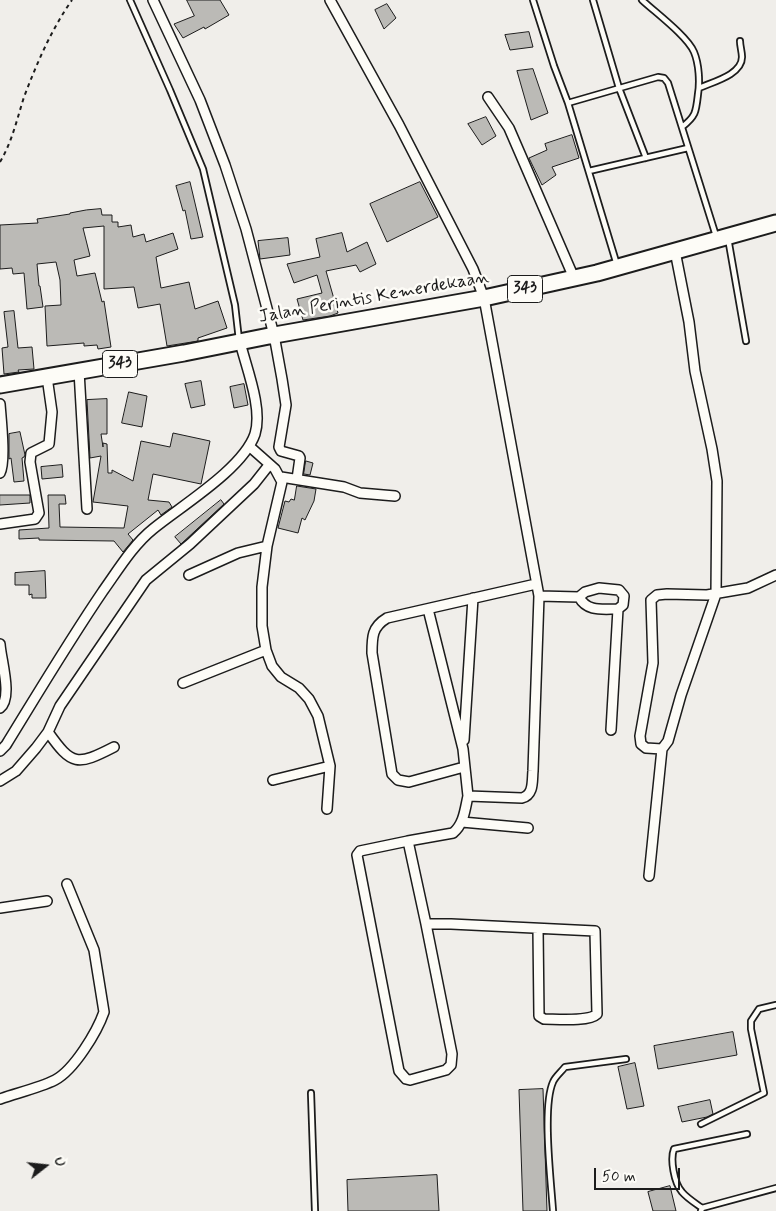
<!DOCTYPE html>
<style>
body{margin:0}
#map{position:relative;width:776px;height:1211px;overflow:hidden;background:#f0eeea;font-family:Mynerve,sans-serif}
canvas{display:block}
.north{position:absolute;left:20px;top:1141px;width:50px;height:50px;-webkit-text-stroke:4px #fdfcf7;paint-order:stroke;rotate:74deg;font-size:14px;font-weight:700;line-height:20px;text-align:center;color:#1c1c1c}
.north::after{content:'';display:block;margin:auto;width:18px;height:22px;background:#1c1c1c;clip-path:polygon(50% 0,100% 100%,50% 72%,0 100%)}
.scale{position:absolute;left:594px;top:1168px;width:86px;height:22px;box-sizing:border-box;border:2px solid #1c1c1c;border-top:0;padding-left:6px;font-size:15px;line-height:18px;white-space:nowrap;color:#1c1c1c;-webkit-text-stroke:4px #fdfcf7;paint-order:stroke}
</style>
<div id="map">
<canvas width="776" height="1211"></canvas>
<div class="north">U</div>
<div class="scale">50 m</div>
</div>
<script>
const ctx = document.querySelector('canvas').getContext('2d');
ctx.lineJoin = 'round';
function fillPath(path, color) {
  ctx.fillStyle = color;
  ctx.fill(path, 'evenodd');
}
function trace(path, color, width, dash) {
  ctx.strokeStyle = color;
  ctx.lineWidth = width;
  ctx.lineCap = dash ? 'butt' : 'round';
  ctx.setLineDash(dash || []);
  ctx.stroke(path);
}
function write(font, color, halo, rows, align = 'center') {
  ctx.font = font + ' Mynerve,sans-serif';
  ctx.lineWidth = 5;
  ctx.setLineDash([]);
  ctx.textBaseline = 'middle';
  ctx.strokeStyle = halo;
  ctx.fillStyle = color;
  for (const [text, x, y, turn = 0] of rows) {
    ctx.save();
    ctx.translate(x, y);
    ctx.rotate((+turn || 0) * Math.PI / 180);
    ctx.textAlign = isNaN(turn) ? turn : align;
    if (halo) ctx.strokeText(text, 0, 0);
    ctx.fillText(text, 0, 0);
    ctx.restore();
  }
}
const building = new Path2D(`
 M 187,0 L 220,0 L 229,15 L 205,29 L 204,27 L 183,38 L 174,24 L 194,16 Z
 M 387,4 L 396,18 L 384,29 L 375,10 Z
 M 529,32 L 533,47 L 510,50 L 505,35 Z
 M 533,69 L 548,113 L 531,120 L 517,71 Z
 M 486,117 L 496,136 L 482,145 L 468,124 Z
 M 572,135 L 579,158 L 552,167 L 556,175 L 542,185 L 529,158 L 547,150 L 545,144 Z
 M 190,182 L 203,237 L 191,239 L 185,210 L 183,211 L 176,186 Z
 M 420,182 L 438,217 L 387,242 L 370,204 Z
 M 101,209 L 102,215 L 112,215 L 112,222 L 118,222 L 118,227 L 131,225 L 133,237 L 144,234 L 146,242 L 173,233 L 178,249 L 156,257 L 161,288 L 189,282 L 195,309 L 218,301 L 227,328 L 198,338 L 198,341 L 167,346 L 160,304 L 138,308 L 134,287 L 104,289 L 104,226 L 83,228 L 90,256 L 74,260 L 77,276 L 95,273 L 102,302 L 104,301 L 111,347 L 98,349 L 97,345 L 84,346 L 84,343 L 47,346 L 45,306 L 61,305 L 60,280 L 56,262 L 37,264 L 39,286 L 40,286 L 43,307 L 27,309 L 24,273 L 13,274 L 12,268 L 0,269 L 0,225 L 38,223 L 37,219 L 70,214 L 70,213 L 86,210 Z
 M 342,233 L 347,252 L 367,242 L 376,264 L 360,272 L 356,265 L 326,271 L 338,313 L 330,316 L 303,320 L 297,299 L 322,293 L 317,275 L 294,283 L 287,264 L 320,257 L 316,239 Z
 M 288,238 L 290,255 L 260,259 L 258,241 Z
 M 14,311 L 18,348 L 32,347 L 34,369 L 18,370 L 19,372 L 4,374 L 2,348 L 8,347 L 4,312 Z
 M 201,381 L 205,405 L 191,408 L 185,384 Z
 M 244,384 L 248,405 L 234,408 L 230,387 Z
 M 129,392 L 147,396 L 142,427 L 122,423 Z
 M 107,399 L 107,434 L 101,434 L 103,447 L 103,443 L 107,444 L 108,473 L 112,473 L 112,470 L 133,481 L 141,441 L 170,447 L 173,433 L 210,441 L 201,484 L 153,474 L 148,500 L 169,502 L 172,507 L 161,515 L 158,510 L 128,534 L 133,540 L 123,552 L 114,541 L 39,540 L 39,538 L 19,539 L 19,530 L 49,528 L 48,495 L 65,495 L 66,504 L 59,504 L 60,527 L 124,528 L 128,506 L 93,502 L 101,456 L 90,458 L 87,400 Z
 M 20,432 L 25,455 L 24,457 L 22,458 L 24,481 L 14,482 L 11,458 L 9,459 L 9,434 Z
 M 306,461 L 313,463 L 310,475 L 304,474 Z
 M 62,465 L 63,477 L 42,479 L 41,467 Z
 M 297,486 L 316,489 L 314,501 L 305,520 L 302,518 L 298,533 L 278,528 L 285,501 L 289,502 L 291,499 L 294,500 Z
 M 0,495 L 30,495 L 30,503 L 0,505 Z
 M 221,500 L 224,504 L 181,544 L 175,537 Z
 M 45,571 L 46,598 L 32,598 L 32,594 L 29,595 L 29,585 L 15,585 L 15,573 Z
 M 733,1032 L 737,1055 L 658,1069 L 654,1046 Z
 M 635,1063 L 644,1106 L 627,1109 L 618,1067 Z
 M 543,1089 L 547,1211 L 523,1211 L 519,1090 Z
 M 710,1100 L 713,1114 L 707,1117 L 682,1122 L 678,1107 Z
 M 437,1175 L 439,1211 L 348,1211 L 347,1180 Z
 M 670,1186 L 676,1211 L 653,1211 L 648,1192 Z`);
fillPath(building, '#bbbab6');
trace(building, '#1c1c1c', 1);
const lane = new Path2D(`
 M 130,0 L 170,90 L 203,169 L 235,305 L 239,340
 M 533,0 L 554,66 L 568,103
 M 593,0 L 619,88 L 646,158
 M 642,0 C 656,13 687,36 694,52 C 699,64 700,82 698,94 C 696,112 696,116 682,127
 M 699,88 C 712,82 742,75 742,57 C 742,52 740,46 740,41
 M 589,171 L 688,148
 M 728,238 L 746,341
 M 617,265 L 568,103 L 658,77 L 664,78 L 668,83 L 716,236
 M 311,1093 L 315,1211
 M 701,1124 L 764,1093 L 751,1029 L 751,1021 L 759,1009 L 776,1005
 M 702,1208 L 776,1188
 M 553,1211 C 551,1181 542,1107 553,1082 C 555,1077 561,1072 565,1067 L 626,1059
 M 701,1211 L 702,1208 C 695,1203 687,1198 682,1192 C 674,1183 670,1159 674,1149 L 747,1134`);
const street = new Path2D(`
 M 153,0 L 200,100 L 225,165 L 246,229 L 274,335 L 282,379 L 286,405 L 279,447 L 281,451 L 299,456 L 300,458 L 297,479
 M 330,0 L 399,125 L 473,269 L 484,298 L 539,596 L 533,771 C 532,781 534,795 522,798 L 468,796 C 465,809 464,824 453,833 L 408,841 L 426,924 L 451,924 L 595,931 L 597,1014 C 589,1022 556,1019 544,1019 L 539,1016 L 538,929
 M 488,97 L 509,128 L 574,278
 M 79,371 L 87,509
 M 0,404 C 1,418 6,462 0,473
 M 249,446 L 275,469 L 282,482 L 267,546 L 262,587 L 262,626 L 266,650 L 272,666 L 281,677 L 299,688 L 309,699 L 318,716 L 330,766 L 327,809
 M 281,477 L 344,487 L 360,493 L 395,496
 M 0,524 L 35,519 L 39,513 L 30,462 L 31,453 L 49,444 L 52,412 L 47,377
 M 189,575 L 238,553 L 267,546
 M 539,596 L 579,597 L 585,592 L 599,588 L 619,590 L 624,596 L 623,605 L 618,609 C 602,609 587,612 579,597
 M 428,609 L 463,749 L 468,796
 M 0,644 C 1,660 13,698 0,708
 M 183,683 L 266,650
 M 611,730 L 618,609
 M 48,732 C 72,766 77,766 114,747
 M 464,740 L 473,598
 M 662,749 L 646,748 L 641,744 L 640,736 L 653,663 L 651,600 L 657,595 L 667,594 L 707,595 L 748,588 L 776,575
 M 0,751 L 6,745 C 38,693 69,641 103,591 C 118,570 133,545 153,529 C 181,506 243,469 255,434 C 263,408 246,367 240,342
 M 464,767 L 409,782 L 398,780 L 392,774 L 372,653 C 372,637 372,627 387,618 L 536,584
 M 273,780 L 330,766
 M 0,781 L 16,771 L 36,748 L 48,732 L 60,706 L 146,580 L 190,544 L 254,484 L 269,465
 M 462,822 L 528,828
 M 408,841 L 360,851 L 357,855 L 399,1071 L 406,1079 L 410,1080 L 446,1070 L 451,1065 L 452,1054 L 426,924
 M 649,876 L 662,749 L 668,741 L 681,695 L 716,594 L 717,481 L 712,449 L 695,371 L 689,322 L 675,251
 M 0,908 L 47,901
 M 0,1099 C 17,1093 39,1088 55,1080 C 74,1070 97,1032 104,1012 L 94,950 L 67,884`);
const primary = new Path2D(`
 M 0,385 L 184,353 L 269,336 L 484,298 L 597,273 L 776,223`);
trace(lane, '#1c1c1c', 8);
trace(street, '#1c1c1c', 12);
trace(primary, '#1c1c1c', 19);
trace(new Path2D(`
 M 0,162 C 12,142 17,119 24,97 C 37,63 51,30 72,0`), '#1c1c1c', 2, [4, 4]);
trace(lane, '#fdfcf7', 4.5);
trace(street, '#fdfcf7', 9);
trace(primary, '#fdfcf7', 15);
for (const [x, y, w] of [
 [525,289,35],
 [120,364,35]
]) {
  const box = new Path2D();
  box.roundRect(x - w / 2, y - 13.5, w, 27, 4);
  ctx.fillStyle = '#fdfcf7';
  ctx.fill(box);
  trace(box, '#1c1c1c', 1);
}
write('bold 16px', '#1c1c1c', null, [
 ["343",525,289],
 ["343",120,364]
]);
write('18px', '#1c1c1c', '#fdfcf7', [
 ["Jalan Perintis Kemerdekaan",374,298,-10]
]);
</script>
